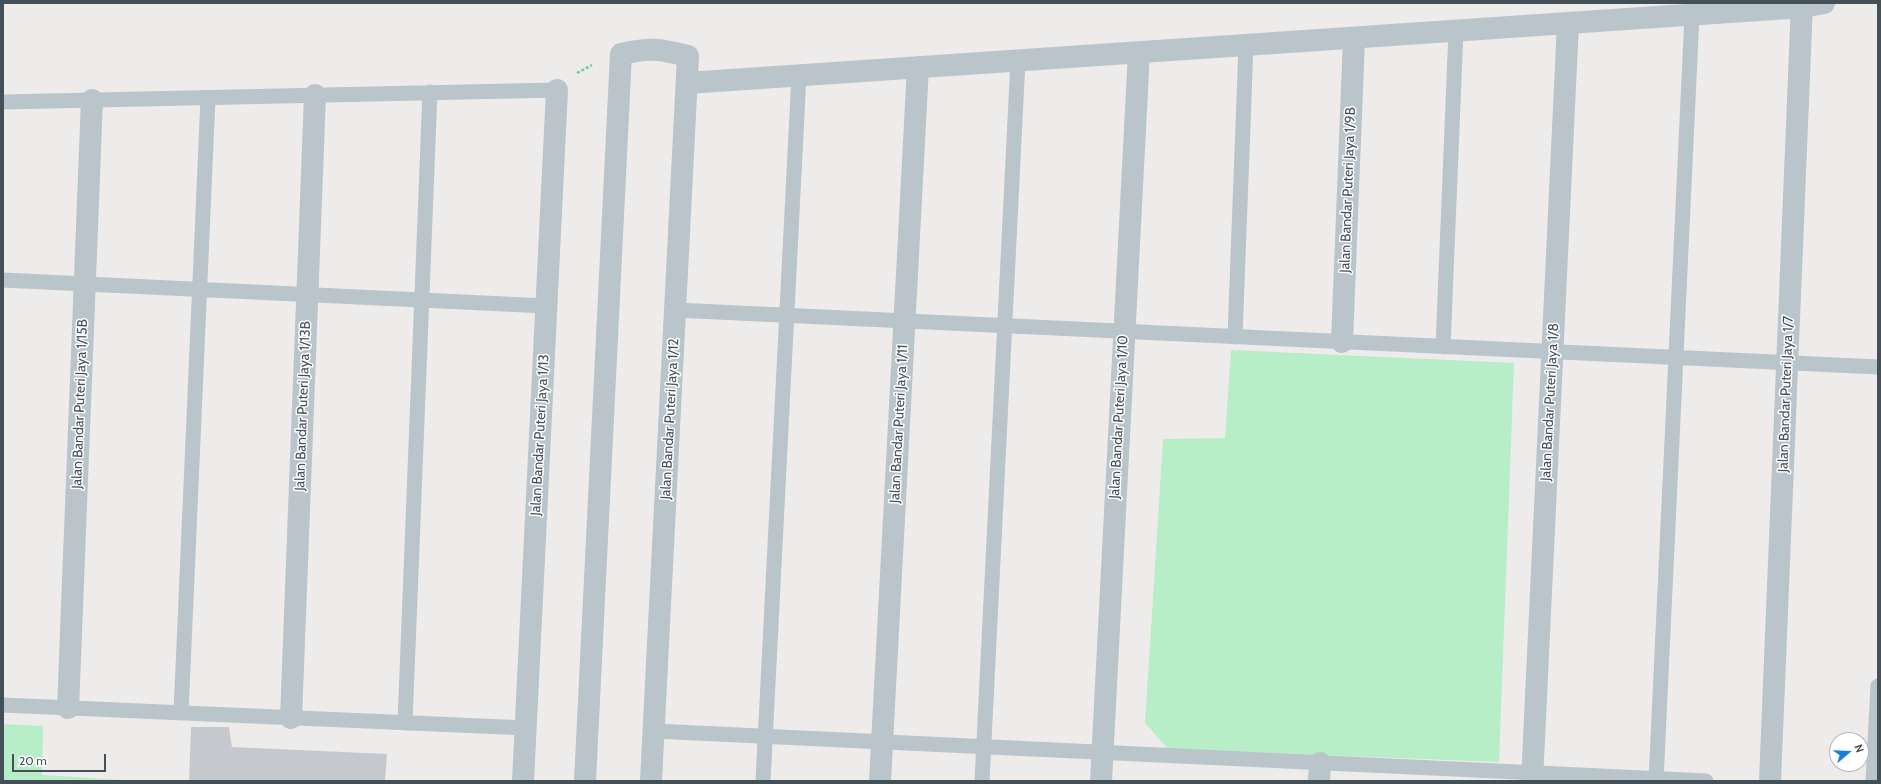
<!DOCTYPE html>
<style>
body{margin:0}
#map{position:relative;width:1881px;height:784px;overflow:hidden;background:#eeebeb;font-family:Cabin,sans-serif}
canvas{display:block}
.frame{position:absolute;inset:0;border:4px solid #445058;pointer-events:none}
.north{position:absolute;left:1829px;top:732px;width:40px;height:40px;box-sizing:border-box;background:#fff;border:1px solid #b4b9bc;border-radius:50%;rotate:71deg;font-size:11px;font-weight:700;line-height:16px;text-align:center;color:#445058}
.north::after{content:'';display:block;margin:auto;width:14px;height:18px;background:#177fdc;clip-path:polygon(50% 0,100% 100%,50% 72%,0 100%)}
.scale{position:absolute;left:12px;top:754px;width:94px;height:18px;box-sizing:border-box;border:2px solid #445058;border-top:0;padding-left:5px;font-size:12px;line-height:14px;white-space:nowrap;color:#445058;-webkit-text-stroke:3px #fff;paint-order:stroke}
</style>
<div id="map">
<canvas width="1881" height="784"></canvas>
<div class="frame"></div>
<div class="north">N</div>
<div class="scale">20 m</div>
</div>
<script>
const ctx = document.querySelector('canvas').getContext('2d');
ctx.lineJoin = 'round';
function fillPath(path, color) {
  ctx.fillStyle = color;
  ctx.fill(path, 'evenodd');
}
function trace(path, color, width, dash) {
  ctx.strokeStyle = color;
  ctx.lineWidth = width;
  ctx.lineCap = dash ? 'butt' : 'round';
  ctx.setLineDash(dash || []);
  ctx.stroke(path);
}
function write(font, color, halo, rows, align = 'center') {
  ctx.font = font + ' Cabin,sans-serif';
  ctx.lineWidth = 3;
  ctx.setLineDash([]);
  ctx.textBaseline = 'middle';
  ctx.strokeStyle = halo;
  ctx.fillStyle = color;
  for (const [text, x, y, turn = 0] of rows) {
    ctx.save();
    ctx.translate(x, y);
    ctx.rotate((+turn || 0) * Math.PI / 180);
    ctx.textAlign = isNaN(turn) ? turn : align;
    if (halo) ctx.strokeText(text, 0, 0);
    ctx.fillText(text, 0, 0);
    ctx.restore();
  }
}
fillPath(new Path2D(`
 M 1231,350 L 1514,363 L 1499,762 L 1168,749 L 1145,723 L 1163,439 L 1225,438 Z
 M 3,724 L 43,726 L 42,775 L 138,781 L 3,781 Z`), '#b7eec7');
fillPath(new Path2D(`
 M 191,727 L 229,727 L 232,747 L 387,754 L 385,781 L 189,781 Z`), '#c5c9ce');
trace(new Path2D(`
 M 577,73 L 592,65`), '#6fcc96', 2.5, [3, 2]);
trace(new Path2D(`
 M 3,102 L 557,90
 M 3,280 L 546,306
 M 675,310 L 1878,367
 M 1235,337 L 1246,45
 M 1443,347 L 1456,31
 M 3,705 L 526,728
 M 181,713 L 208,98
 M 405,723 L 430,92
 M 654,731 L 1706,781
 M 763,781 L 799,75
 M 982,781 L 1018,60
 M 1656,781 L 1692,15
 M 1873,781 L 1878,686`), '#b9c4cb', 15);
trace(new Path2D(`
 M 687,83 L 1803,7 L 1824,3
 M 1342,342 L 1354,38
 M 68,708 L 92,100
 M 291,718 L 315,95
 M 523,781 L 557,90
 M 585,781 L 621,54 C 651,47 659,49 688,56 L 651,781
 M 880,781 L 918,67
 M 1101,781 L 1139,52
 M 1319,781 L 1320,763
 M 1532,781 L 1568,23
 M 1770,781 L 1802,3`), '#b9c4cb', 22);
write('14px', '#445058', '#fff', [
 ["Jalan Bandar Puteri Jaya 1/9B",1348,190,-88],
 ["Jalan Bandar Puteri Jaya 1/7",1786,394,-88],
 ["Jalan Bandar Puteri Jaya 1/8",1550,402,-87],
 ["Jalan Bandar Puteri Jaya 1/15B",80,404,-88],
 ["Jalan Bandar Puteri Jaya 1/13B",303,406,-88],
 ["Jalan Bandar Puteri Jaya 1/10",1119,417,-87],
 ["Jalan Bandar Puteri Jaya 1/12",670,419,-87],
 ["Jalan Bandar Puteri Jaya 1/11",899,424,-87],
 ["Jalan Bandar Puteri Jaya 1/13",540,435,-87]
]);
</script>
